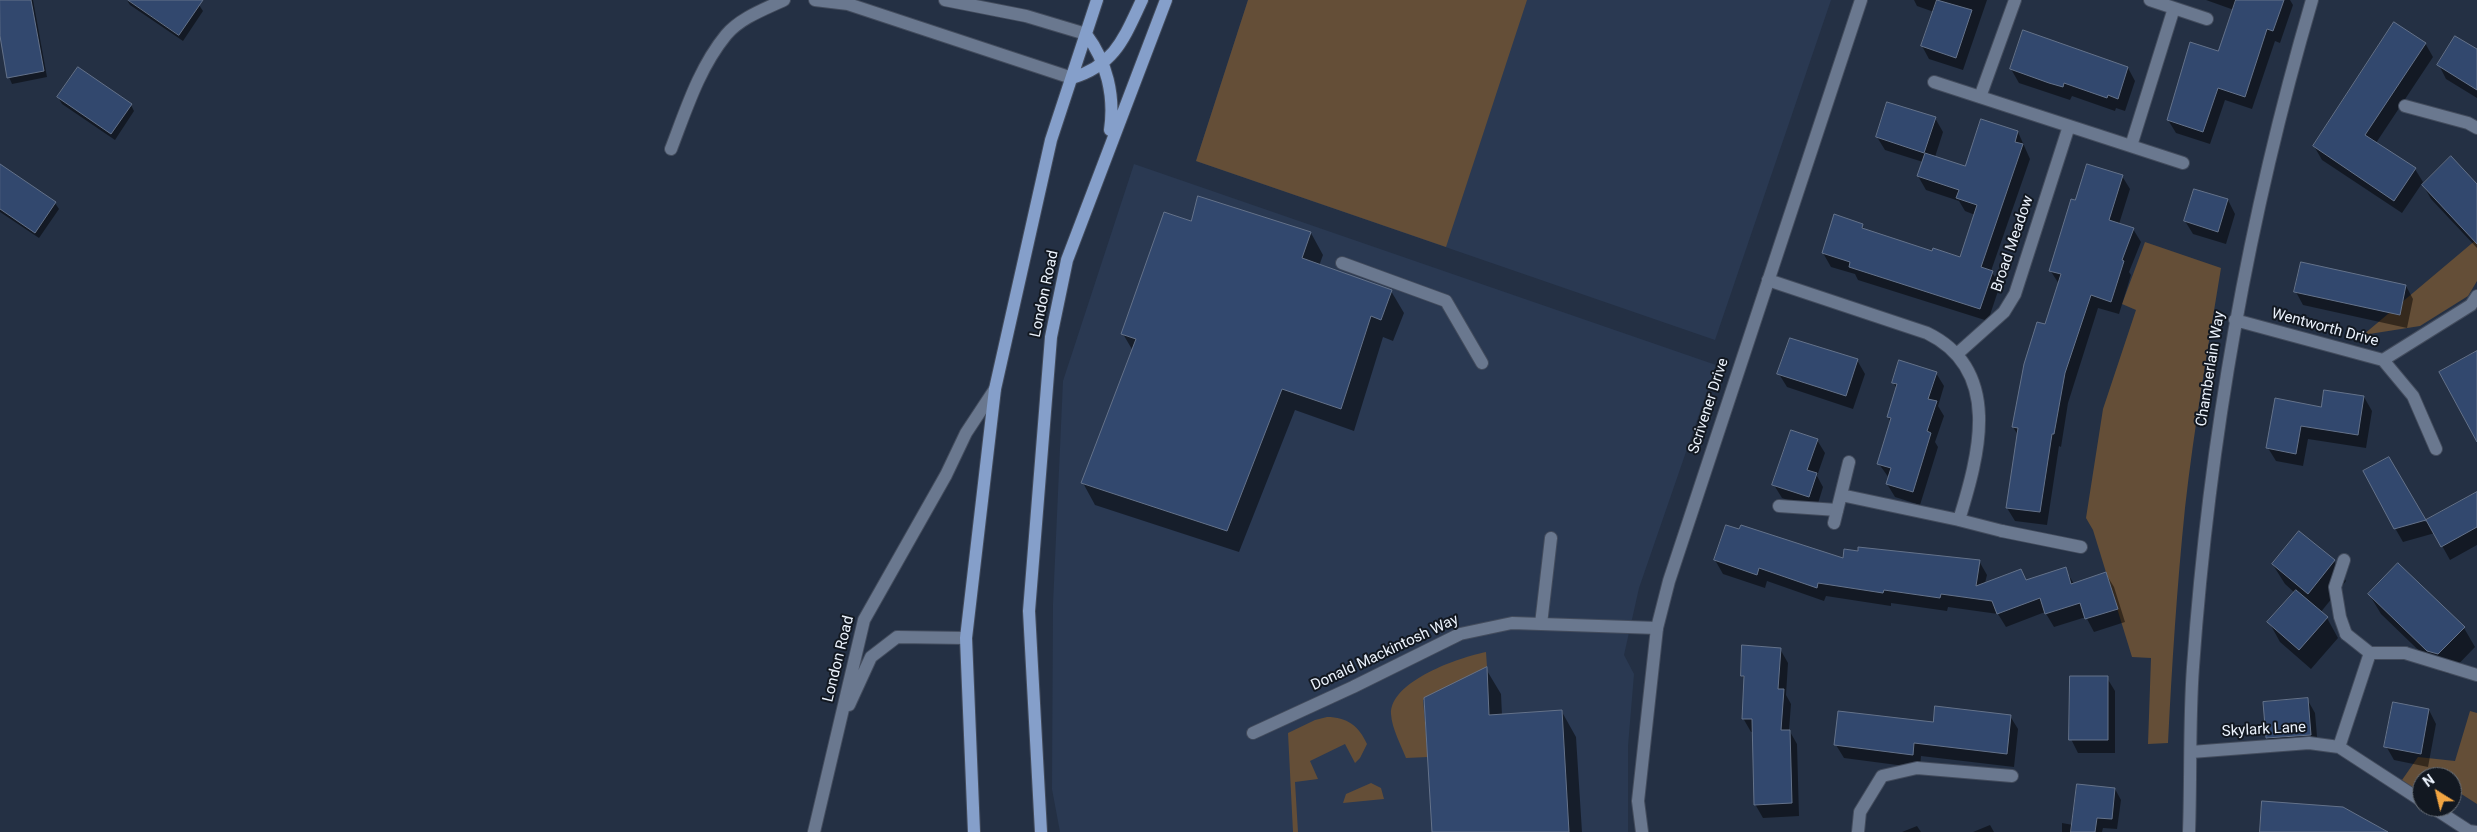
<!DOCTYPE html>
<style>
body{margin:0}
#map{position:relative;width:2477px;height:832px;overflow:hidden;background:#243044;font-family:Roboto,sans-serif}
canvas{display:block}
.north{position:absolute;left:2412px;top:767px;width:50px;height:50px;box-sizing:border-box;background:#121821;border:1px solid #697079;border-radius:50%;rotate:324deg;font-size:14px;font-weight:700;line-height:20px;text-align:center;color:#ecf3fd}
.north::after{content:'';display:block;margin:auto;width:18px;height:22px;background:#f2a542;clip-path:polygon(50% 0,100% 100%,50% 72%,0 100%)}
</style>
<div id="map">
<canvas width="2477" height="832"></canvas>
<div class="north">N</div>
</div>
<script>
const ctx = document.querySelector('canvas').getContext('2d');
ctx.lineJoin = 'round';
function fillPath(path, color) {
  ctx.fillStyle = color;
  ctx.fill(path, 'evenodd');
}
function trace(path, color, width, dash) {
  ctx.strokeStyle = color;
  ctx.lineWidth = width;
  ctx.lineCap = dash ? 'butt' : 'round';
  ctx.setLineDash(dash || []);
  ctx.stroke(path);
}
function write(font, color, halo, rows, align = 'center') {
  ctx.font = font + ' Roboto,sans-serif';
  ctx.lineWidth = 4;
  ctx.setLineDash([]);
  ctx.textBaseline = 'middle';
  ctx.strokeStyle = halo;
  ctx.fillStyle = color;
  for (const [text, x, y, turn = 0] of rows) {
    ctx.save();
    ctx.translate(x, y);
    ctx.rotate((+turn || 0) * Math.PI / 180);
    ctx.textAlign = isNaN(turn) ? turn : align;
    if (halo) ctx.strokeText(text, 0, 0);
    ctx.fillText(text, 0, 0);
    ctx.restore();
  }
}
fillPath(new Path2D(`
 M 1248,0 L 1831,0 L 1715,340 L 1196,161 Z
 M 1134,164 L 1716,365 L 1639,588 L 1624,655 L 1634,674 L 1628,746 L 1628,832 L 1060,832 L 1052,789 L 1053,604 L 1063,381 Z`), '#2a3952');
fillPath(new Path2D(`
 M 1248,0 L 1527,0 L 1446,247 L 1196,161 Z
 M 2477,239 L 2477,281 L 2468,296 L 2420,326 L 2363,335 Z
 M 2145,242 L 2221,268 C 2208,348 2194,428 2185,508 C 2177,586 2172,664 2168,743 L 2148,744 L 2151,658 L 2132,657 L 2093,530 L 2086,518 L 2103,409 L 2136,310 L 2122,304 Z
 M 1486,652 L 1487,667 L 1423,700 L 1428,757 L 1406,758 C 1401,745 1392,729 1391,714 C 1390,681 1460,657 1486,652 Z
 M 2470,711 L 2477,713 L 2477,804 L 2452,788 L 2452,777 L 2422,777 L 2422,794 L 2402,780 L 2418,757 L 2455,761 Z
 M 1327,717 C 1347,717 1359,726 1367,744 L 1360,758 L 1355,763 L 1345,744 L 1310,761 L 1318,779 L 1295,782 L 1298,832 L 1293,832 L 1288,733 L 1315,720 Z
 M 1371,783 L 1381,788 L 1384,799 L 1343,803 L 1346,794 Z`), '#644e37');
fillPath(new Path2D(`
 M 0,0 L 33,0 L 47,77 L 12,84 L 9,77 L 0,28 Z
 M 127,0 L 192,0 L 199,5 L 203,11 L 183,41 L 130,5 Z
 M 1914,0 L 1987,0 L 1963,70 L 1929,59 L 1922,46 L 1934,12 L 1917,6 Z
 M 2206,0 L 2290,0 L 2293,5 L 2280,43 L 2275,41 L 2252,109 L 2225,100 L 2210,144 L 2176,133 L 2168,120 L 2219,53 L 2234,10 Z
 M 2425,43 L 2433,57 L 2376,143 L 2415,169 L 2423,182 L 2402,213 L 2322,160 L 2314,146 Z
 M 2477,51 L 2477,98 L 2446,79 L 2439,65 Z
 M 2128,68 L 2135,81 L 2125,111 L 2116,108 L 2115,111 L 2072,96 L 2070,100 L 2019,83 L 2011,69 Z
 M 58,97 L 131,105 L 134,111 L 115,140 L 62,104 Z
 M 1935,118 L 1943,132 L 1935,157 L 1966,168 L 2018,132 L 2030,159 L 1991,271 L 2000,285 L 1988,321 L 1858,280 L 1855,274 L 1831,267 L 1823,253 L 1862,225 L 1865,230 L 1933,252 L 1961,259 L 1975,215 L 1965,211 L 1959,201 L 1926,190 L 1918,176 L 1923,162 L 1885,150 L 1877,137 Z
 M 0,165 L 55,203 L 59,209 L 39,238 L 0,212 Z
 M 2122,176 L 2130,189 L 2119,224 L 2133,229 L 2141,242 L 2129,272 L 2131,275 L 2119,314 L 2098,308 L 2068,403 L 2061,447 L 2059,446 L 2047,525 L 2015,521 L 2007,508 L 2018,435 L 2013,427 L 2059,284 L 2050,270 L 2076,202 Z
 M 2423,185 L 2477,186 L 2477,248 L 2431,199 Z
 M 2195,190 L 2228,200 L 2235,214 L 2226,244 L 2193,234 L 2185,221 Z
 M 1192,222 L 1311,233 L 1323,255 L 1319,266 L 1391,291 L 1404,313 L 1393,341 L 1383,337 L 1354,431 L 1295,410 L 1239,552 L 1095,505 L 1083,483 L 1133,351 L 1123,334 Z
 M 2406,286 L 2413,299 L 2407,328 L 2303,305 L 2296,292 Z
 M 1857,360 L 1865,374 L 1853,409 L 1787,387 L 1779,374 Z
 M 1936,373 L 1944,386 L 1938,406 L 1944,416 L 1935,442 L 1938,447 L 1920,505 L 1895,497 L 1887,484 L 1889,478 L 1879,464 L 1891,422 L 1888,417 L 1897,389 L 1893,382 Z
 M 2364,397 L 2372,411 L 2366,448 L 2308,439 L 2303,466 L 2276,461 L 2268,448 L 2322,408 Z
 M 1817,440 L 1825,453 L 1817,476 L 1823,487 L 1816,510 L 1782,498 L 1774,485 Z
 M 2388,458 L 2425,522 L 2477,493 L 2477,545 L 2450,560 L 2435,533 L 2403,542 L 2395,528 Z
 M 2299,533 L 2334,561 L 2346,581 L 2320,613 L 2327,618 L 2338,638 L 2311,669 L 2280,642 L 2269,622 L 2295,593 L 2285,584 L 2273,565 Z
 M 1844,559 L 1979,561 L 1987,575 L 1985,583 L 2021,570 L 2027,581 L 2065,569 L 2074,584 L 2106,574 L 2114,587 L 2125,622 L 2094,632 L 2086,617 L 2054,627 L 2045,612 L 2006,627 L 1998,614 L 1948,607 L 1947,611 L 1891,603 L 1891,606 L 1826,596 L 1824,601 L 1767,581 L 1765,588 L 1723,574 L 1715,560 Z
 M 2369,594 L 2464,628 L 2475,647 L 2449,674 L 2440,671 L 2381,614 Z
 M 1780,649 L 1788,663 L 1786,695 L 1791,704 L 1789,730 L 1797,744 L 1799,816 L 1763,818 L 1755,804 L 1754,732 L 1751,732 L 1743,718 L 1745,681 L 1742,675 Z
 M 1486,669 L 1501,694 L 1502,715 L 1562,712 L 1576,737 L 1582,832 L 1433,832 Z
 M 2107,678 L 2115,691 L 2115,753 L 2078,753 L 2071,739 Z
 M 2307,699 L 2315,713 L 2318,748 L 2275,751 L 2267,738 Z
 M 2429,710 L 2436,724 L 2428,767 L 2394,760 L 2386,746 Z
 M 2010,716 L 2018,729 L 2014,767 L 1921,756 L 1920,768 L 1844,758 L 1836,745 L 1934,723 Z
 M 2115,789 L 2121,800 L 2117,829 L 2103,828 L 2102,832 L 2062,832 L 2062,823 L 2073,825 Z
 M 1990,825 L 1994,832 L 1973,832 Z
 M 1917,826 L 1921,832 L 1902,832 Z`), '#0007');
const building = new Path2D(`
 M 0,0 L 31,0 L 44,71 L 7,78 L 0,36 Z
 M 128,0 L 203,0 L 179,35 Z
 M 1937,0 L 1972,10 L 1956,58 L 1921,46 Z
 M 2236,0 L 2284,0 L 2273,31 L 2267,29 L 2245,97 L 2218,88 L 2203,132 L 2167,120 L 2190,42 L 2218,51 Z
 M 2394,22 L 2426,43 L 2365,135 L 2416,168 L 2394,201 L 2313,146 Z
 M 2023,30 L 2128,67 L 2118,99 L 2108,95 L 2107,98 L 2064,83 L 2063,87 L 2049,83 L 2010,69 Z
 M 2455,36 L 2477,49 L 2477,90 L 2437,65 Z
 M 78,67 L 132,104 L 111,134 L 57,97 Z
 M 1887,102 L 1936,117 L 1924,153 L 1876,137 Z
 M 1981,119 L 2018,131 L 2015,142 L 2023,144 L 1981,267 L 1993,271 L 1980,309 L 1849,267 L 1850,262 L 1822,253 L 1834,214 L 1863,224 L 1862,228 L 1932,251 L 1933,248 L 1960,257 L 1977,205 L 1956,198 L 1959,190 L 1917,176 L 1925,153 L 1965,166 Z
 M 2451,156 L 2477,184 L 2477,244 L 2422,185 Z
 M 0,164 L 56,202 L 35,233 L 0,209 Z
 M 2087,164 L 2123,175 L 2109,220 L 2134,228 L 2122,260 L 2124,261 L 2111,302 L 2091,295 L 2065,373 L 2054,434 L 2052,434 L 2040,512 L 2006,508 L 2018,428 L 2012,427 L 2024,364 L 2037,322 L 2045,324 L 2061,274 L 2049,271 L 2071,199 L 2075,200 Z
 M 2194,189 L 2228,199 L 2218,232 L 2184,221 Z
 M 1198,196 L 1311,232 L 1302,258 L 1392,290 L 1381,320 L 1371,316 L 1341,409 L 1282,389 L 1227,531 L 1081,483 L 1136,339 L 1121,334 L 1164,212 L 1191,221 Z
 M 2301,262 L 2406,285 L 2400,315 L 2294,292 Z
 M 1790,338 L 1858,359 L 1846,396 L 1777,374 Z
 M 2477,351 L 2477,442 L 2439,372 Z
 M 1899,360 L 1937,372 L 1928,399 L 1937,401 L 1927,431 L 1931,433 L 1913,492 L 1886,484 L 1891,468 L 1877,464 L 1891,418 L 1887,417 L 1897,384 L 1892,383 Z
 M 2324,390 L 2364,396 L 2358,435 L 2301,426 L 2296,454 L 2266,448 L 2275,398 L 2321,407 Z
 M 1791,430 L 1818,439 L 1807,470 L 1817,473 L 1809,497 L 1772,485 Z
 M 2389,457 L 2426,520 L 2394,529 L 2363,471 Z
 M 2477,492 L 2477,527 L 2441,547 L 2426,520 Z
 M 1726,525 L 1739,529 L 1741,525 L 1843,558 L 1844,549 L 1858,551 L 1858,547 L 1980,560 L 1976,586 L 2021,569 L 2026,580 L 2066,567 L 2071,584 L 2106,572 L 2118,609 L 2085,619 L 2080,603 L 2045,614 L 2040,598 L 1997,614 L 1992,601 L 1941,594 L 1940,598 L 1884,590 L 1883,593 L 1818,583 L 1817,588 L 1759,568 L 1757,575 L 1714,560 Z
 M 2299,531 L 2335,560 L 2308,594 L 2272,564 Z
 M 2398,563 L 2465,627 L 2438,654 L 2427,651 L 2368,594 Z
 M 2296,590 L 2328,617 L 2299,650 L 2267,622 Z
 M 1742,645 L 1781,648 L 1778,689 L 1784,689 L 1781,730 L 1790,730 L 1792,803 L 1754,805 L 1752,719 L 1742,719 L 1744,676 L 1741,676 Z
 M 1487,667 L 1489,715 L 1562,710 L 1569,832 L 1432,832 L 1424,698 Z
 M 2070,676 L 2108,676 L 2108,740 L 2069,740 Z
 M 2308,698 L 2311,735 L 2266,738 L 2263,702 Z
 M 2393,702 L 2429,709 L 2421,754 L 2384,747 Z
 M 1935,706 L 2011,715 L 2007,754 L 1914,743 L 1913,755 L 1834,745 L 1838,711 L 1933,722 Z
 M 2077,784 L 2115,788 L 2112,819 L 2097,818 L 2095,832 L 2071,832 Z
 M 2262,801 L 2343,807 L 2388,832 L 2260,832 Z`);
fillPath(building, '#32486e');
trace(building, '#64728a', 1);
const lane = new Path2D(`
 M 1342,263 L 1446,301 L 1482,363
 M 1779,506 L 1837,510
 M 2002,531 L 2081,547
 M 2344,560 L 2335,587 L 2340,617 L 2346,634
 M 1541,624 L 1551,538
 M 2405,653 L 2477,675
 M 849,705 L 871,657 L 897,637 L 966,638
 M 1253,733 L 1353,687 L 1460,634 L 1512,623 L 1657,628
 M 814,832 L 864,620 L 946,475 L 966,433 L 995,389`);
const street = new Path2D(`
 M 815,0 L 848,4 L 1072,78
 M 945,0 L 1026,16 L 1086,34
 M 2150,0 L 2207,19
 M 1934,82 L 2183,163
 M 1980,97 L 2015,0
 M 2405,106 L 2468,123 L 2477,128
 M 2131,146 L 2174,8
 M 671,149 C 686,110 699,68 726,35 C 740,18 765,9 784,0
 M 1768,280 L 1927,333 C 2003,370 1979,455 1959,520
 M 2235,320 L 2383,360 L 2471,305 L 2477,296
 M 1957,354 L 2004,312 L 2015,294 L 2069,126
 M 2383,360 L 2413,396 L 2436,449
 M 1841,495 L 1959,520 L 2002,531
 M 1834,523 L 1849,462
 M 2346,634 L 2370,653
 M 2339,747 L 2370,653 L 2405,653
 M 2191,752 L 2309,743 L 2339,747 L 2422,801
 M 2432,807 L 2469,831 L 2476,832
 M 1858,832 L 1860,812 L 1882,776 L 1917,768 L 2012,776
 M 2189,832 C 2191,777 2189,721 2193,667 C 2209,441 2248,218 2312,0`);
const secondary = new Path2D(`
 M 1642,832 L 1638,801 L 1657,628 L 1669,581 L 1861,0`);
const primary = new Path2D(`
 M 1086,34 C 1107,62 1115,96 1110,130
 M 1072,78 C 1115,65 1124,38 1142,0
 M 974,832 L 966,638 L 995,389 L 1051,140 L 1097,0
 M 1041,832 L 1029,611 L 1051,337 L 1067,260 L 1166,0`);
trace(lane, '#434c5d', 14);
trace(street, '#434c5d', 14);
trace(secondary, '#434c5d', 14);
trace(primary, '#434c5d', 14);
trace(lane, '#6a788f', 12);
trace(street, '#6a788f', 12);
trace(secondary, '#6a788f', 12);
trace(primary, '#859fca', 12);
write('15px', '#ecf3fd', '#121821', [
 ["Broad Meadow",2013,244,-71],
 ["London Road",1045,294,-78],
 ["Wentworth Drive",2325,328,15],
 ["Chamberlain Way",2211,369,-81],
 ["Scrivener Drive",1709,406,-72],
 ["Donald Mackintosh Way",1385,653,-25],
 ["London Road",839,659,-76],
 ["Skylark Lane",2264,730,-3]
]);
</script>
